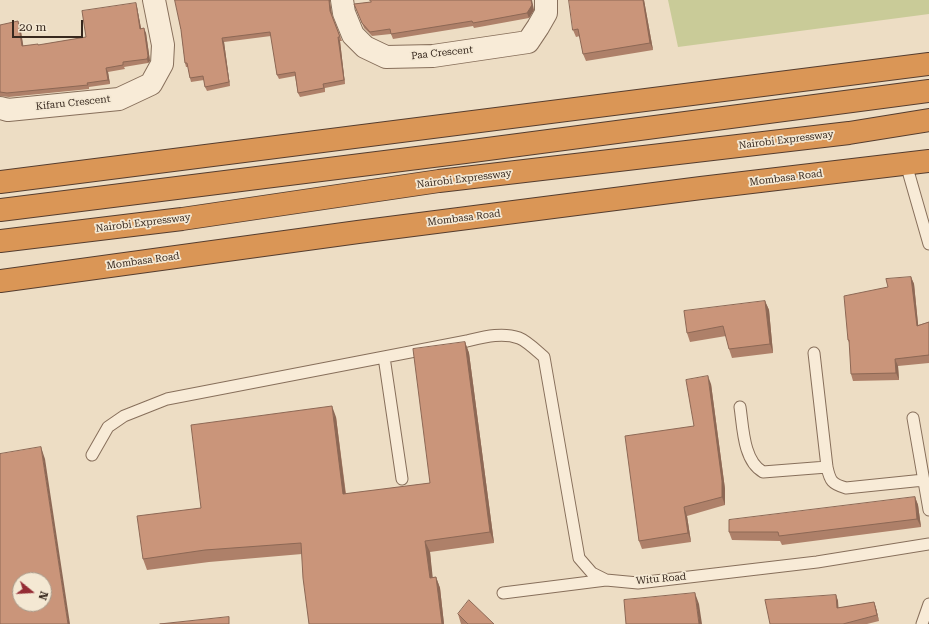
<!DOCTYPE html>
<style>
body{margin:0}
#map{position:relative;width:929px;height:624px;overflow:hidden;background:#edddc4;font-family:"Roboto Serif",serif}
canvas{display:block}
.north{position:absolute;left:12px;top:572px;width:40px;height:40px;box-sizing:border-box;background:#f4e8d3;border:1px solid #a89b8b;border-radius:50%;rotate:108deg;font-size:11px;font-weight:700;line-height:16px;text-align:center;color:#37281e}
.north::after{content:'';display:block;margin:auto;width:14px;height:18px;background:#942c35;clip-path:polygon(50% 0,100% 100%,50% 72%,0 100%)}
.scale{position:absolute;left:12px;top:20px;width:71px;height:18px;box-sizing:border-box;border:2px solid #37281e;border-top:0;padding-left:5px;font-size:12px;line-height:14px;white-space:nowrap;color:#37281e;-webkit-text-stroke:3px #f4e8d3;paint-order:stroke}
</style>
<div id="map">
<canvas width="929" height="624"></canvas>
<div class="north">N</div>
<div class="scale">20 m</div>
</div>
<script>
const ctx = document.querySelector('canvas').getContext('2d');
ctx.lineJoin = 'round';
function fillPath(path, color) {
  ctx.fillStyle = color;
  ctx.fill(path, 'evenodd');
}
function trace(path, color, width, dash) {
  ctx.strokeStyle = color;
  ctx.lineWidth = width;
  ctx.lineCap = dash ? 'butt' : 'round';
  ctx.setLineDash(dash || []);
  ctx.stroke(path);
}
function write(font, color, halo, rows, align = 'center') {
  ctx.font = font + ' "Roboto Serif",serif';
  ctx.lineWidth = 3.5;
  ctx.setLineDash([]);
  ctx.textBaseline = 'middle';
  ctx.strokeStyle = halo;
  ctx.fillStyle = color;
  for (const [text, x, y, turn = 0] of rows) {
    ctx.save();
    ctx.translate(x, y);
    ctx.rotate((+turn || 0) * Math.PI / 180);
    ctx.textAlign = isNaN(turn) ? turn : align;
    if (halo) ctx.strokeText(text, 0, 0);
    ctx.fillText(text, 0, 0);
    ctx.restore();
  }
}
fillPath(new Path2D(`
 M 668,0 L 929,0 L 929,14 L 678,47 Z`), '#c9cb98');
const lane = new Path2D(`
 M 906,164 L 929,244
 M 814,353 L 827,467 C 830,481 832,484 846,488 L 924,480
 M 384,357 L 402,479
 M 740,407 C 743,426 743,461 763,472 L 827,467
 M 913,418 L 929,510
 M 92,455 L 108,427 L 124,416 L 167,399 L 467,341 C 484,337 502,332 519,338 C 527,341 538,352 544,357 L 579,558 L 592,573 L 606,580 L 638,583 L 817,562 L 929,544
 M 503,593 L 606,580
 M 922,624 L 929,604`);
const street = new Path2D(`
 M 342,0 L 344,13 L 353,35 L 365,47 L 386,57 L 433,56 L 528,42 L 538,27 L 546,13 L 546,0
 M 0,108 L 8,110 L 119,99 L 151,84 L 162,64 L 163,45 L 154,0`);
const highway = new Path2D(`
 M 0,182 C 309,141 619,105 929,64
 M 0,210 L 465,152 L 929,91
 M 0,241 L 182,219 L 439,181 L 849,133 L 929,120
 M 0,281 L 358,232 L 701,188 L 929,161`);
trace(lane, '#876f5b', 13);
trace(street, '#876f5b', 24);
trace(highway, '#553d2f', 24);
trace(lane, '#f8ebd7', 11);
trace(street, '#f8ebd7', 22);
trace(highway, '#da9656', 22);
fillPath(new Path2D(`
 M 175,0 L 330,0 L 330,2 L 332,14 L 342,41 L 340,41 L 345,84 L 325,88 L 325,92 L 300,97 L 298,93 L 295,76 L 279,79 L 277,75 L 271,36 L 224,42 L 230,86 L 207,91 L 205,87 L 204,80 L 191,82 L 190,78 L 188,67 L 186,67 L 185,63 L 181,30 Z
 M 644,0 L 653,50 L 586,61 L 583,54 L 580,36 L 576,37 L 573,30 Z
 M 371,2 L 534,10 L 529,18 L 474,28 L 473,26 L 393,39 L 391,34 L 372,36 L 364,28 L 354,4 Z
 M 137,7 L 141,29 L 146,33 L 150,61 L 148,63 L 124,67 L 125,69 L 108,72 L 110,84 L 89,87 L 89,89 L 9,97 L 0,96 L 0,25 L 20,25 L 23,46 L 39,45 L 86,37 Z
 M 911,277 L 914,284 L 918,325 L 929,322 L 929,363 L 898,366 L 899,380 L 853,381 L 851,374 L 850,345 L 848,340 Z
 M 765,301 L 769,310 L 773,353 L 732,358 L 729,349 L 726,336 L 690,342 L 687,333 Z
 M 465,342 L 469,353 L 494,543 L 430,552 L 432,577 L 436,577 L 440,588 L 444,624 L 309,624 L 302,554 L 209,562 L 147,570 L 143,559 L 201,508 L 336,417 L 346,494 L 430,483 Z
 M 711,384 L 725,489 L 725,505 L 687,516 L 691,542 L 642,549 L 639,541 L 694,426 Z
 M 915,497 L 918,505 L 921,527 L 782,545 L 780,541 L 732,540 L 729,532 Z
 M 836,595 L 838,601 L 838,608 L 874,602 L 876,608 L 879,621 L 867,624 L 770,624 Z
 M 458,614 L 494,624 L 461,624 Z`), '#ae8069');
fillPath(new Path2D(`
 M 329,0 L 330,0 L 330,2 L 332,15 L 330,11 Z
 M 531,0 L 532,0 L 534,10 L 529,18 L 527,13 Z
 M 643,0 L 644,0 L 653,50 L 650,43 Z
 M 136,3 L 137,7 L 142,33 L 140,29 Z
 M 18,21 L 20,25 L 24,50 L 22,46 Z
 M 144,28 L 146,33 L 150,61 L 148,63 L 147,59 Z
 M 338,37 L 340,41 L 345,84 L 344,80 Z
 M 222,38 L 224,42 L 230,86 L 229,82 Z
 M 106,68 L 108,72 L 110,84 L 108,80 Z
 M 911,277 L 914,284 L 919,333 L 917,326 Z
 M 765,301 L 769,310 L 773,353 L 770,344 Z
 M 465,342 L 469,353 L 494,543 L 490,532 Z
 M 895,359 L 898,366 L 899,380 L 896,373 Z
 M 708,376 L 711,384 L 725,489 L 725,505 L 722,497 Z
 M 332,406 L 336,417 L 347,506 L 343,494 Z
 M 41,447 L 45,459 L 70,624 L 68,624 Z
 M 915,497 L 918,505 L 921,527 L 917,519 Z
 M 684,507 L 687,516 L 691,542 L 688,533 Z
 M 425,541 L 430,552 L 434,589 L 430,578 Z
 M 436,577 L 440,588 L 444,624 L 442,624 Z
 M 695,593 L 699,604 L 702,624 L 699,624 Z
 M 836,595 L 838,601 L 839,614 L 837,608 Z
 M 874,602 L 876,608 L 879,621 L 877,615 Z`), '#8d6855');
const building = new Path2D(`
 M 175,0 L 329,0 L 330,11 L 340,37 L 338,37 L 344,80 L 323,84 L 324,88 L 298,93 L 295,72 L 277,75 L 270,32 L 222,38 L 229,82 L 205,87 L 203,76 L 190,78 L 187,63 L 185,63 L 181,30 Z
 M 370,0 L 531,0 L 532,5 L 527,13 L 473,23 L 472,21 L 391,34 L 390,29 L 370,32 L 362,23 L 354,4 L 371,2 Z
 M 569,0 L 643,0 L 650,43 L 583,54 L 578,29 L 573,30 Z
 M 136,3 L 140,29 L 144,28 L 148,56 L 147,59 L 123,62 L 123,65 L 106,68 L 108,80 L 87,83 L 88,85 L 7,93 L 0,92 L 0,25 L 18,21 L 22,46 L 38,44 L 38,45 L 86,37 L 82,11 Z
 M 911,277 L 917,326 L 929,322 L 929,355 L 895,359 L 896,373 L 851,374 L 849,340 L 848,340 L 844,296 L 888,287 L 886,279 Z
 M 765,301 L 770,344 L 729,349 L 723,326 L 687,333 L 684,311 Z
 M 465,342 L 490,532 L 425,541 L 430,578 L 436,577 L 442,624 L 309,624 L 303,578 L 301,543 L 205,550 L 143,559 L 137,516 L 201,508 L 191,425 L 332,406 L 343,494 L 430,483 L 413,349 Z
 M 708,376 L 722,481 L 722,497 L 684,507 L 688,533 L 639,541 L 625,436 L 694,426 L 686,380 Z
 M 41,447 L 68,624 L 0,624 L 0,454 ZM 20,580 L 44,580 L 44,604 L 20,604 Z
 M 915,497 L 917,519 L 779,536 L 778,532 L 729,532 L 729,520 Z
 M 695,593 L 699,624 L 626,624 L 624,600 Z
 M 836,595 L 837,608 L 874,602 L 877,615 L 843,624 L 770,624 L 765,600 Z
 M 469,600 L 494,624 L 468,624 L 458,614 Z
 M 229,617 L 229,624 L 160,624 Z`);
fillPath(building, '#ca957a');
trace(building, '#8d6855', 1);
write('10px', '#37281e', '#f4e8d3', [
 ["Paa Crescent",442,53,-6],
 ["Kifaru Crescent",73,103,-6],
 ["Nairobi Expressway",786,140,-7],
 ["Mombasa Road",786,178,-7],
 ["Nairobi Expressway",464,179,-7],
 ["Mombasa Road",464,218,-7],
 ["Nairobi Expressway",143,223,-7],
 ["Mombasa Road",143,261,-8],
 ["Witu Road",661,579,-5]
]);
</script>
